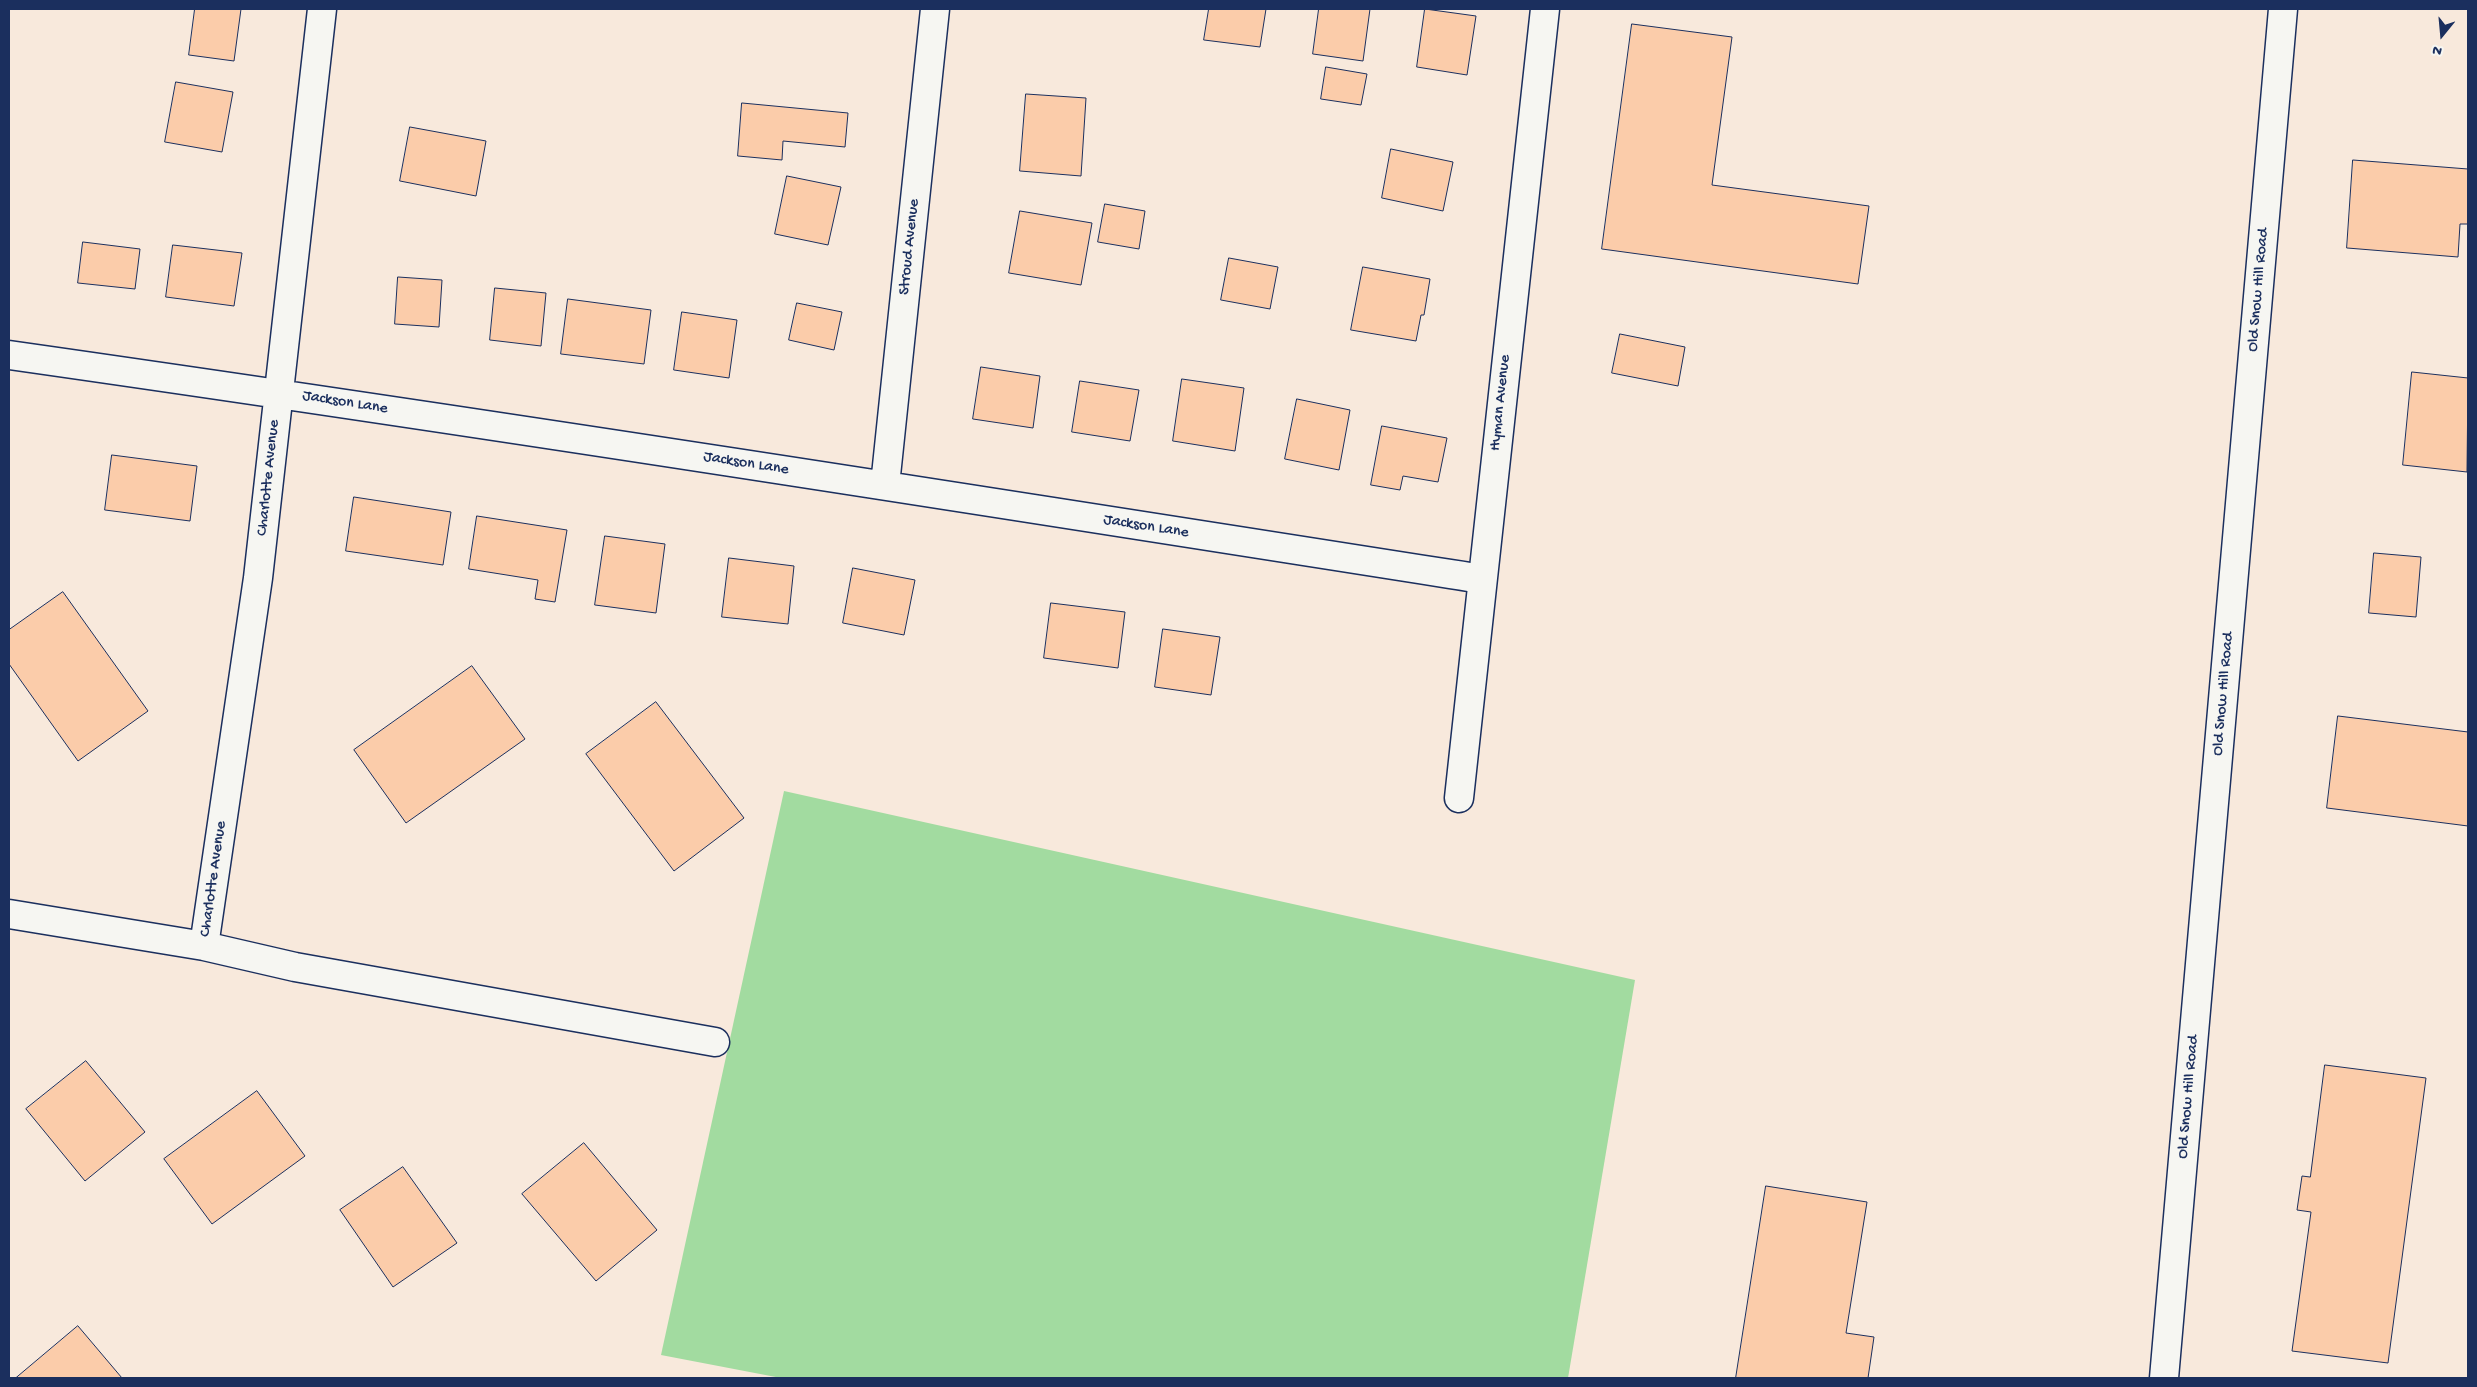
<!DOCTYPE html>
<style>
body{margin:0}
#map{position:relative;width:2477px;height:1387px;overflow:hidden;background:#f8e9dc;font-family:"Gochi Hand",sans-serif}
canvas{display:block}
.frame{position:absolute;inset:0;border:10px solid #1b2f5e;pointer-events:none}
.north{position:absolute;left:2417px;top:10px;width:50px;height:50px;-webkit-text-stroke:4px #f6f6f2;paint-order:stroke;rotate:197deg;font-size:14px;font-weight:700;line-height:20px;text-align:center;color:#1b2f5e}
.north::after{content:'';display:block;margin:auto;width:18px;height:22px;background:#1b2f5e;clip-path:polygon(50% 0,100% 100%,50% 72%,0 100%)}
</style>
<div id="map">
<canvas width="2477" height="1387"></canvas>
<div class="frame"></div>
<div class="north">N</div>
</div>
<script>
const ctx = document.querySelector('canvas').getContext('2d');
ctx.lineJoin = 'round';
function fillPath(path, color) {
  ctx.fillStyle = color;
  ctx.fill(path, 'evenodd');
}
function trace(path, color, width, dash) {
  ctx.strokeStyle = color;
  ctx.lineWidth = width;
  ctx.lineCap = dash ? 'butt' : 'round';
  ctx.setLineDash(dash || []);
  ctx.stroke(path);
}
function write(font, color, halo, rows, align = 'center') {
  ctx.font = font + ' "Gochi Hand",sans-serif';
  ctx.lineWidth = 5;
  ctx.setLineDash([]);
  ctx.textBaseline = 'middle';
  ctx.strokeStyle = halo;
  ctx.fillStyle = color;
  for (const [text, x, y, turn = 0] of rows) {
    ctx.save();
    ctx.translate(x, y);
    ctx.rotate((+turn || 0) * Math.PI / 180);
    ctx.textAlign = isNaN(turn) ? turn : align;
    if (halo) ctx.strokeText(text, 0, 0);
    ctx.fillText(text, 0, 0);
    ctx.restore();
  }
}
fillPath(new Path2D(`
 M 784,791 L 1635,980 L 1568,1378 L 781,1378 L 661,1355 Z`), '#a2dba0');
const building = new Path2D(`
 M 195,9 L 241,9 L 234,61 L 189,55 Z
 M 1209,9 L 1266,9 L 1260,47 L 1204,40 Z
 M 1319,9 L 1370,9 L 1363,61 L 1313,54 Z
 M 1425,9 L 1476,16 L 1467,75 L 1417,67 Z
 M 1632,24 L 1732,37 L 1712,185 L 1869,206 L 1858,284 L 1602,249 Z
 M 1326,67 L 1367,74 L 1361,105 L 1321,99 Z
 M 176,82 L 233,92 L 222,152 L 165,142 Z
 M 1026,94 L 1086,98 L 1081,176 L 1020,171 Z
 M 742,103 L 848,113 L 845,147 L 783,141 L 782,160 L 738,156 Z
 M 410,127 L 486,141 L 476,196 L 400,181 Z
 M 1391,149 L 1453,162 L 1443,211 L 1382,198 Z
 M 2353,160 L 2468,169 L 2468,224 L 2460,224 L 2458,257 L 2347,248 Z
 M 787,176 L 841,187 L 828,245 L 775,234 Z
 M 1105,204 L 1145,211 L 1139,249 L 1098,242 Z
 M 1020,211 L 1092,223 L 1081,285 L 1009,273 Z
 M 83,242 L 140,249 L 135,289 L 78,283 Z
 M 173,245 L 242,253 L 234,306 L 166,297 Z
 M 1229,258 L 1278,267 L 1270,309 L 1221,300 Z
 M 1363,267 L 1430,279 L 1424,315 L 1421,315 L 1416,341 L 1351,330 Z
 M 398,277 L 442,280 L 439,327 L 395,324 Z
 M 495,288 L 546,293 L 541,346 L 490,340 Z
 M 568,299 L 651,310 L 644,364 L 561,354 Z
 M 797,303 L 842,312 L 834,350 L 789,340 Z
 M 682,312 L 737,320 L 729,378 L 674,370 Z
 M 1620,334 L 1685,347 L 1678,386 L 1612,373 Z
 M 981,367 L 1040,376 L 1033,428 L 973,419 Z
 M 2412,372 L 2468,378 L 2467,472 L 2403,465 Z
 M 1182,379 L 1244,388 L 1235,451 L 1173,441 Z
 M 1080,381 L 1139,390 L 1130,441 L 1072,432 Z
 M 1297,399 L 1350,410 L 1339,470 L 1285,459 Z
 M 1382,426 L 1447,438 L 1438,482 L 1403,476 L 1400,490 L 1371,485 Z
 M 112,455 L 197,466 L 190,521 L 105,510 Z
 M 354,497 L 451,512 L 443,565 L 346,551 Z
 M 477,516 L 567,530 L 555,602 L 535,599 L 538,580 L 469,569 Z
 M 605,536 L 665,544 L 656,613 L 595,605 Z
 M 2374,553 L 2421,557 L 2416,617 L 2369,613 Z
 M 729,558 L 794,566 L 788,624 L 722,617 Z
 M 853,568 L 915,580 L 904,635 L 843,623 Z
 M 63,592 L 148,711 L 78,761 L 9,664 L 9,630 Z
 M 1051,603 L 1125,612 L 1118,668 L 1044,658 Z
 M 1163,629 L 1220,637 L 1211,695 L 1155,687 Z
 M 472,666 L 525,739 L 406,823 L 354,750 Z
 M 656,702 L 744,818 L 674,871 L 586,754 Z
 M 2338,716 L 2468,732 L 2468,826 L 2327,808 Z
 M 86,1061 L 145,1132 L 85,1181 L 26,1109 Z
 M 2325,1065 L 2426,1078 L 2388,1363 L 2292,1351 L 2311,1212 L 2297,1210 L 2302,1176 L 2310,1177 Z
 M 257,1091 L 305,1156 L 212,1224 L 164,1159 Z
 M 584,1143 L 657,1230 L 596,1281 L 522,1194 Z
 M 403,1167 L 457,1243 L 393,1287 L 340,1210 Z
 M 1766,1186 L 1867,1202 L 1846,1333 L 1874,1337 L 1868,1378 L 1736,1378 Z
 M 78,1326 L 122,1378 L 16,1378 Z`);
fillPath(building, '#fbccaa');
trace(building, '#1b2f5e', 1);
const minor = new Path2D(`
 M 9,355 C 501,425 991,502 1482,579
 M 885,485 L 935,9
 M 1459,798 L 1545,9
 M 9,914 L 204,946 L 295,967 L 715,1042
 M 204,946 L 258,578 L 322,9
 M 2164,1378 L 2283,9`);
trace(minor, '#1b2f5e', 31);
trace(minor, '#f6f6f2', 28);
write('16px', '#1b2f5e', '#f6f6f2', [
 ["Stroud Avenue",910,247,-84],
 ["Old Snow Hill Road",2259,290,-85],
 ["Jackson Lane",345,403,9],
 ["Hyman Avenue",1501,403,-84],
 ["Jackson Lane",746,464,9],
 ["Charlotte Avenue",269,478,-84],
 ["Jackson Lane",1146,527,9],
 ["Old Snow Hill Road",2224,694,-85],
 ["Charlotte Avenue",214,879,-82],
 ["Old Snow Hill Road",2189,1097,-85]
]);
</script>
